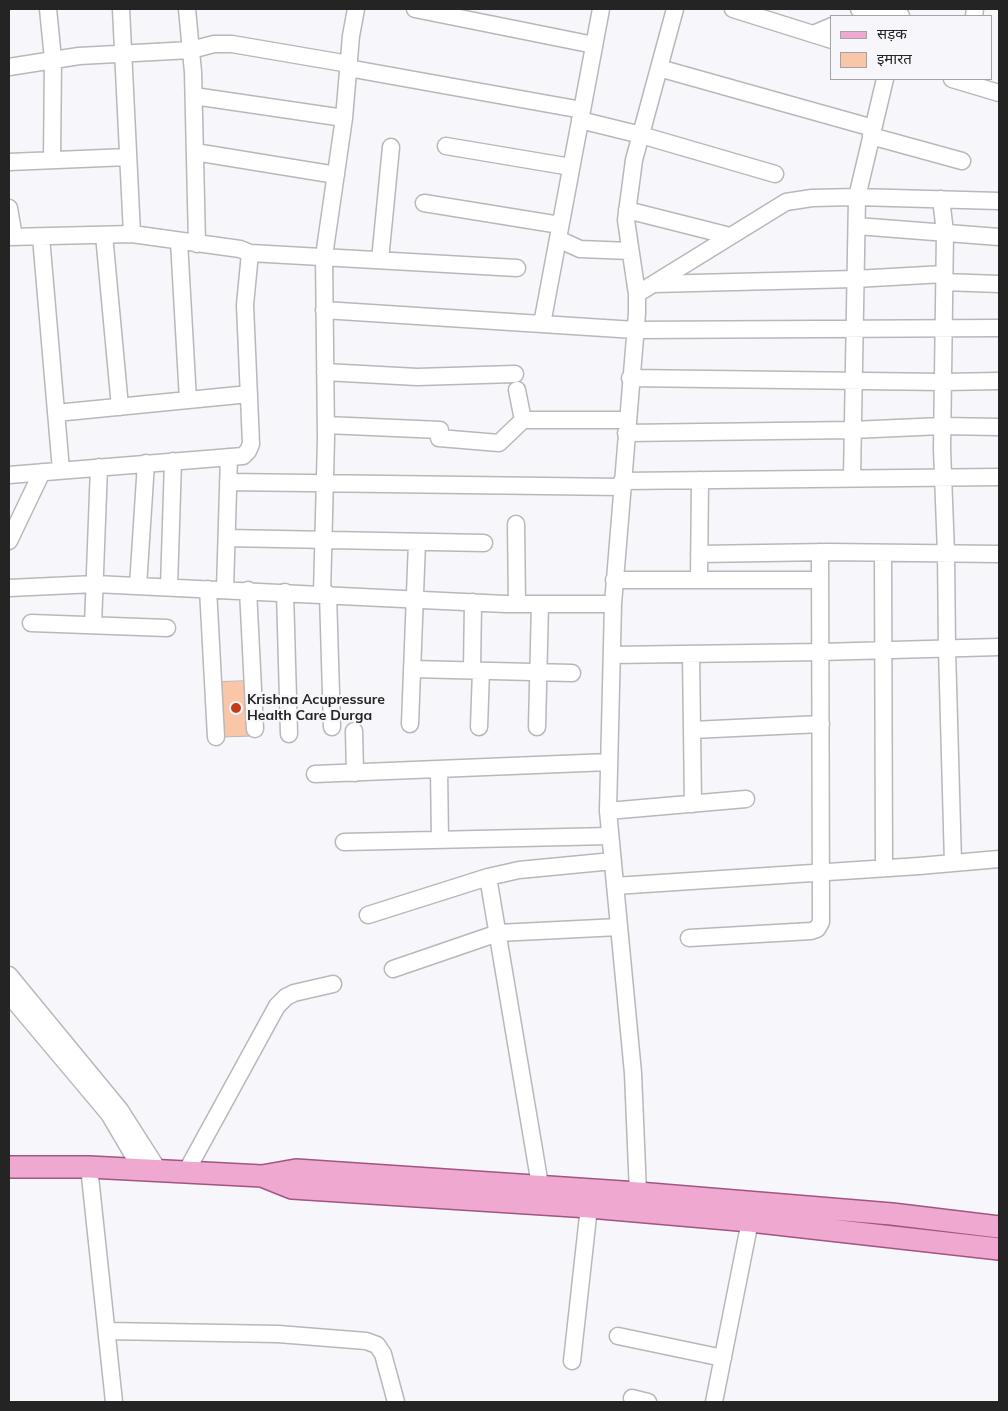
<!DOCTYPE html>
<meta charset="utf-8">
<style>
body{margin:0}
#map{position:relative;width:1008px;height:1411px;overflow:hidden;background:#f7f6fa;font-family:Mulish,"Noto Sans Devanagari",sans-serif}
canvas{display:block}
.frame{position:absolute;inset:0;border:10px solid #242425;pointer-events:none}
.legend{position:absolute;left:830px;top:15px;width:162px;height:65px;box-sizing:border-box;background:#f7f6fa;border:1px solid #a3a2a5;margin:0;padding:6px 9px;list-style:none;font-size:15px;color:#242425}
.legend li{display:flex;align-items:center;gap:10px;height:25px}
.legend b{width:25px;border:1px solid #a3a2a5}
</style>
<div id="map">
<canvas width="1008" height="1411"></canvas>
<div class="frame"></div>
<ul class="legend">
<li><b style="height:6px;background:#efa9d0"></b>सड़क</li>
<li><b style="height:14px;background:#f9c6a8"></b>इमारत</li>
</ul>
</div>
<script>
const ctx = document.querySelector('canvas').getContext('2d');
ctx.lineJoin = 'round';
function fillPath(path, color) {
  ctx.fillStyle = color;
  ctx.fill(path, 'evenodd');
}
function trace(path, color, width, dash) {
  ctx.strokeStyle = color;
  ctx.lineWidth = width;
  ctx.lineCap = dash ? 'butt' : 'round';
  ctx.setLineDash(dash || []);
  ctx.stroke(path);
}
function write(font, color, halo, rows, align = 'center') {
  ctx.font = font + ' Mulish,sans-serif';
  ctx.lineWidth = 4.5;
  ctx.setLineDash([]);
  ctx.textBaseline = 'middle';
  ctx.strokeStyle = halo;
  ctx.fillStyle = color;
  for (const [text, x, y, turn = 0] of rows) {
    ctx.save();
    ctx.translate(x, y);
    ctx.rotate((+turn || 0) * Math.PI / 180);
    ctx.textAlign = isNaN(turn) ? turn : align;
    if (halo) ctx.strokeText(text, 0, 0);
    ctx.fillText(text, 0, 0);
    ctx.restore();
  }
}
const building = new Path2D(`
 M 250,681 L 253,736 L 222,737 L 219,682 Z`);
fillPath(building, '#f9c6a8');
trace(building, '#b8b5b3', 1);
const minor = new Path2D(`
 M 48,9 L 53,59 L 52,160
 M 121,9 L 132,234
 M 187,9 L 193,72 L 197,244
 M 415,9 L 594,45
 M 733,9 L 832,40
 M 859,9 L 901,16
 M 974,16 L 975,9
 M 813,34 L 832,26
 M 9,67 L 79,56 L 191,50 L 214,44 L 232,44 L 349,64
 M 348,68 L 582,110
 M 659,68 L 873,128
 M 952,79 L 999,93
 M 194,96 L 344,118
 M 580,120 L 641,135 L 775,174
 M 871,136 L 962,161
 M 446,146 L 571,167
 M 195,152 L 336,175
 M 9,162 L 128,157
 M 941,199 L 945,232 L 942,449 L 946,553 L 947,649 L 953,863
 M 424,203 L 560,225
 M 9,208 L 14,237
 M 627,210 L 730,236
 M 857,226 L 999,237
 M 104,235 L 120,407
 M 9,237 L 132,234 L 240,249 L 250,253 L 517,268
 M 41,237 L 61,470
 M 558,239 L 580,249 L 630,251
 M 179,241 L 188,400
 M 380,260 L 391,147
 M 944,282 L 999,284
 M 654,284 L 855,279 L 944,274
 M 637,294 L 786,202 L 812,198 L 857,197 L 999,201
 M 324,310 L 635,330 L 999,328
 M 542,324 L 601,9
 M 325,372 L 417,377 L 515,374
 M 630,378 L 943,382 L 999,381
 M 56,413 L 249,394
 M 523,420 L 627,420
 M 326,425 L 440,430
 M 626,433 L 852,430 L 942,426 L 999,427
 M 439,438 L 499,443 L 523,420 L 517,390
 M 9,475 L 243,456 L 248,451 L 251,444 L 245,305 L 250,253
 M 852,478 L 857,197 L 885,79
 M 622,481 L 999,477
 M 228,482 L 622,487
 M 516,524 L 517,604
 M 227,538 L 484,543
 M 9,541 L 42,472
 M 883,553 L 884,868
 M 699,554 L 828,552 L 999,554
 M 614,580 L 820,580
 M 699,580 L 700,480
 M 138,586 L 146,463
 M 169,587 L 173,461
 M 9,588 L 95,584 L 505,604 L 613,604
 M 208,589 L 216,737
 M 225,589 L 229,457
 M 248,590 L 255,729
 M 285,592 L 289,734
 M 322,594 L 326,438 L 324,256 L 344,118 L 351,36 L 356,9
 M 328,594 L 332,727
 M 31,623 L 167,628
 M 93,625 L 99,467
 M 691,654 L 693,804
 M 612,655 L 821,652 L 999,647
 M 412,669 L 572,673
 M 472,670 L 473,602
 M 410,724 L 417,542
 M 479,727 L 481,671
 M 537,727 L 540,604
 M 692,730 L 821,724
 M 354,731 L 355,773
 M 439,769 L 440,840
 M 315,774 L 609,762
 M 608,811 L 746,799
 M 344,842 L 610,836
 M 488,877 L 540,1185
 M 615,886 L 919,866 L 999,859
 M 368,915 L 488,877 L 519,870 L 613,861
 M 689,938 L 811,931 L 817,929 L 821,922 L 820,552
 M 393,969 L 498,933 L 619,927
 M 9,975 L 120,1110 L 159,1171
 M 9,995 L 109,1114 L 142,1170
 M 89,1167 L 114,1402
 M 186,1172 L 277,1006 L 286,997 L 294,993 L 333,984
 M 638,1193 L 633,1073 L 608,811 L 613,604 L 637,313 L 637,294 L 626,220 L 634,160 L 675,9
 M 107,1331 L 278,1334 L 366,1341 L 377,1345 L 383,1354 L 396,1402
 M 618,1336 L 723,1358
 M 572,1361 L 589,1207
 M 632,1398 L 648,1402
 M 714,1402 L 750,1221`);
const major = new Path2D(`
 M 9,1167 L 89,1167 L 262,1176 L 296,1170 L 638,1193 L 892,1214 L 999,1227
 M 262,1176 L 292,1188 L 589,1207 L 750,1221 L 999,1249`);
trace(minor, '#b8b8bb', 19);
trace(major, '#a15580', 24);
trace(minor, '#fff', 16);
trace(major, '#efa9d0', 21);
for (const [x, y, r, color] of [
 [236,708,6,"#c53a1b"]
]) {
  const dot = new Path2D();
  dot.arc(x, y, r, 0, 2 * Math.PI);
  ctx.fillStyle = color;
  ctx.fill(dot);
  trace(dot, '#f7f6fa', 2);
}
write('bold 14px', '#242425', '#f7f6fa', [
 ["Krishna Acupressure",247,700],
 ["Health Care Durga",247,716]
], 'left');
</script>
